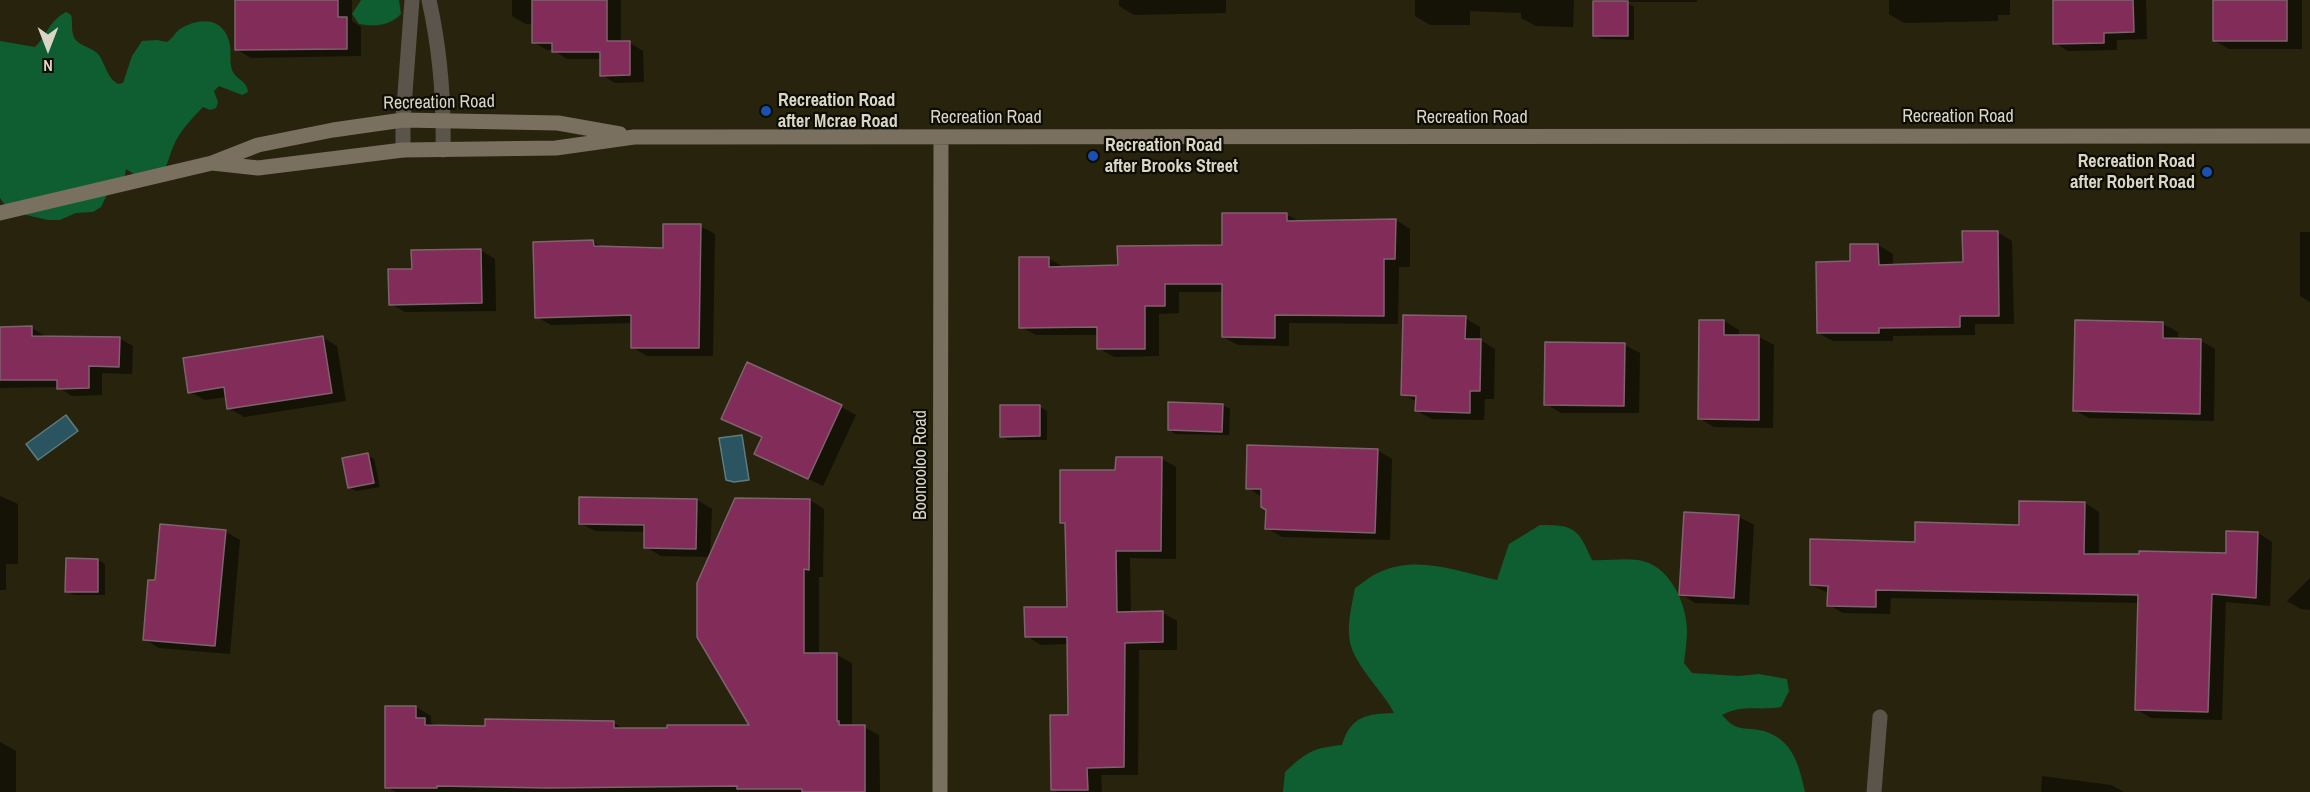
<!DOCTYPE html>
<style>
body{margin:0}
#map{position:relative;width:2310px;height:792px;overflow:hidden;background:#28230c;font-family:"Archivo Narrow",sans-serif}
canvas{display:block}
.north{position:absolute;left:18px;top:18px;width:60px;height:60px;-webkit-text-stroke:4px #0e0d04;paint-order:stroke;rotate:180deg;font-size:16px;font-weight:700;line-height:24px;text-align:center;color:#d9d6c8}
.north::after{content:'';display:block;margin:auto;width:21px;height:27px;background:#d9d6c8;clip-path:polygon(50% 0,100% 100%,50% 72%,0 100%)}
</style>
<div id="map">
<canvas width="2310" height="792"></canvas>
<div class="north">N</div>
</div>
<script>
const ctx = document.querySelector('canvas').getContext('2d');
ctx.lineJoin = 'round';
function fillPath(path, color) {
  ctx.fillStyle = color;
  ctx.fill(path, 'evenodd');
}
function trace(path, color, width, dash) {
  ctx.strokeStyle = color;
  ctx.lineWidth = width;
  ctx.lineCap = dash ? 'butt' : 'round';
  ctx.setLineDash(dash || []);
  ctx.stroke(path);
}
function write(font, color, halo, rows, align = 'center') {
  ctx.font = font + ' "Archivo Narrow",sans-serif';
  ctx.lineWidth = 4.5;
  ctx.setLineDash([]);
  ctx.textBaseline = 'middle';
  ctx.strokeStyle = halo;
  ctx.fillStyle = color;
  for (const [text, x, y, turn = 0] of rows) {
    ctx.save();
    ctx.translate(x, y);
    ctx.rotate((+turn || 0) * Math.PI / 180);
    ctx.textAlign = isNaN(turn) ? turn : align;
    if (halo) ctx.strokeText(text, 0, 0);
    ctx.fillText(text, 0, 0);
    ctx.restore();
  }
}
fillPath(new Path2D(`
 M 361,0 L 399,0 L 401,14 C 390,26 374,27 359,24 L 352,14 Z
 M 66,12 L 71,15 C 73,21 71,28 73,34 C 75,46 91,46 98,54 C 106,64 106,77 118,84 L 123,83 L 132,56 L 142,41 L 157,40 L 167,42 C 172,39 175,33 180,29 C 198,18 222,16 229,41 C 232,50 229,61 232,70 C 236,80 247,80 248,92 L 242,95 L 219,86 L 214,91 L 218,102 L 216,108 L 210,110 L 203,107 C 191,120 180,130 173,147 C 169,157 168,165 161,174 L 137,176 L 126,169 L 124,181 L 109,191 L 101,207 L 93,212 L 76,213 L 60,220 L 48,220 L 9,211 L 0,198 L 0,41 L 35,47 C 48,34 49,21 66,12 Z
 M 1540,525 C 1576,525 1578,529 1592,560 C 1606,561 1623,558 1638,560 C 1669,564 1687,603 1687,631 C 1687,642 1685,653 1684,663 L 1692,673 L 1738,676 L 1759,674 L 1787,679 L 1789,691 L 1781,707 C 1758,711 1743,704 1722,715 C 1736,731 1740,727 1759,730 C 1791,736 1799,763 1805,792 L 1283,792 L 1285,772 C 1307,752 1312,748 1342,745 C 1351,715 1368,714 1394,713 C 1382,689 1350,662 1349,635 C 1348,620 1352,604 1355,588 C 1363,583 1370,576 1378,573 C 1417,554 1459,572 1497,580 L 1509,544 Z`), '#0e5e32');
const water = new Path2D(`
 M 66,415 L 78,431 L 38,460 L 26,444 Z
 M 742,435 L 749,480 L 734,482 L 726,480 L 719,438 Z`);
fillPath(water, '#2a5560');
trace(water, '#5e7c7f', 1.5);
fillPath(new Path2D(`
 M 236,0 L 352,0 L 352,21 L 361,27 L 361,56 L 251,58 L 236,49 Z
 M 512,0 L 621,0 L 621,43 L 630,43 L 643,51 L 644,82 L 615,83 L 602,75 L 601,59 L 567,59 L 553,50 L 547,50 L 533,42 L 533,24 L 526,24 L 512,16 Z
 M 1119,0 L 1226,0 L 1226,13 L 1134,15 L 1119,6 Z
 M 1415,0 L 1574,0 L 1573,27 L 1536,26 L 1521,18 L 1521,13 L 1470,11 L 1470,25 L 1430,25 L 1415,16 Z
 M 1623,0 L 1697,0 L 1697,2 L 1626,2 Z
 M 1889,0 L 2010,0 L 2010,15 L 1998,15 L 1998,21 L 1904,23 L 1889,14 Z
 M 2055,0 L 2146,0 L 2147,39 L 2117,40 L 2117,50 L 2068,51 L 2055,43 Z
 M 2215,0 L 2302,0 L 2302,49 L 2229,49 L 2215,41 Z
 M 1627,3 L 1634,7 L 1634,40 L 1602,39 L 1594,35 Z
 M 1286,214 L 1300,222 L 1396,220 L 1410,229 L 1410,267 L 1399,267 L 1398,324 L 1289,323 L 1289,346 L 1238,345 L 1223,337 L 1223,292 L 1179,292 L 1179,313 L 1159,314 L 1159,356 L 1114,357 L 1099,348 L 1099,335 L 1036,335 L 1021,327 L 1048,258 L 1063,267 L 1119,267 L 1224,247 Z
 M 700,226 L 715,234 L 713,356 L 647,356 L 632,347 L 633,323 L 551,325 L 537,317 L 593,242 L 604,248 L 665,249 Z
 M 1997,232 L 2012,241 L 2014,324 L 1975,324 L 1975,335 L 1893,336 L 1893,341 L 1833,341 L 1818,333 L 1852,263 L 1878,245 L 1893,254 L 1893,266 L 1964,264 Z
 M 2300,232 L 2310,232 L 2310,302 L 2300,296 Z
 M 480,250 L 495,259 L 496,311 L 405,312 L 391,304 L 413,271 Z
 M 1465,318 L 1480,327 L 1480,340 L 1495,349 L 1494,399 L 1485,399 L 1484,420 L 1432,419 L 1417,411 L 1417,402 L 1403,394 Z
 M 1724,321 L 1739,330 L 1739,336 L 1759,337 L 1774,345 L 1773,428 L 1714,427 L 1699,418 Z
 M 2163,324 L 2178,332 L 2178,340 L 2201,341 L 2215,349 L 2214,421 L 2089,418 L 2074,410 Z
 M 0,328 L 32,328 L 45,336 L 45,338 L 119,338 L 133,346 L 132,374 L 102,373 L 102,395 L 72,396 L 58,387 L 0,388 Z
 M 322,337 L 337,346 L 346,401 L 244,417 L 229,408 L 227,397 L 205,400 L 190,392 Z
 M 1625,345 L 1640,353 L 1639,413 L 1561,413 L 1546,404 Z
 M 1222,405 L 1230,409 L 1229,435 L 1176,434 L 1169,430 Z
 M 841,407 L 856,415 L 823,486 L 756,454 L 763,438 L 723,418 Z
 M 1040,407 L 1047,411 L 1047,440 L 1008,440 L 1001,436 Z
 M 1377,450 L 1392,459 L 1390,540 L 1282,537 L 1267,528 L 1268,510 L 1262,497 L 1248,488 Z
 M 367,455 L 374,459 L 380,487 L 356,491 L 349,487 Z
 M 1162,459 L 1176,467 L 1176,559 L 1130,558 L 1131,613 L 1163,613 L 1177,621 L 1177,650 L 1139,650 L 1138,775 L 1101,775 L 1102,792 L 1058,792 L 1052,789 L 1070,717 L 1069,644 L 1041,645 L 1027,636 L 1068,608 L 1067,526 L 1061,522 L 1117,472 Z
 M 0,496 L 18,504 L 18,564 L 6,564 L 6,590 L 0,590 Z
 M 697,500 L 712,509 L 710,557 L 661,556 L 646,547 L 646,532 L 595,531 L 580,523 Z
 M 810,500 L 824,509 L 823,577 L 819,577 L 819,655 L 837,655 L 852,663 L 852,727 L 864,727 L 879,735 L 880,792 L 396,792 L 387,787 L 416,707 L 431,716 L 431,723 L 437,727 L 487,728 L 614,723 L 625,730 L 752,726 Z
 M 2085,503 L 2099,512 L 2099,555 L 2228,555 L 2258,533 L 2272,542 L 2270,606 L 2226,602 L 2222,720 L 2151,718 L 2136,709 L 2139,603 L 1891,598 L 1890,614 L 1843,613 L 1829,605 L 1829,593 L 1811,585 L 1916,543 L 2020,526 Z
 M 1739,517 L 1754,525 L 1749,605 L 1695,603 L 1681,594 Z
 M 225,531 L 240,540 L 230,654 L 159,648 L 144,639 L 156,582 Z
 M 98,560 L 105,564 L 105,595 L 74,595 L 67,591 Z
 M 2310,578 L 2310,610 L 2301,609 L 2287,601 Z
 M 0,742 L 16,751 L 16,792 L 0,792 Z
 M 2042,776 L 2111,785 L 2124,792 L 2041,792 Z`), '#0007');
const building = new Path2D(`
 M 235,0 L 338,0 L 338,17 L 347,17 L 347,49 L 235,50 Z
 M 532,0 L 607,0 L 607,41 L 630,41 L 630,75 L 600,76 L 600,52 L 552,52 L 552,43 L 532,43 Z
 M 2053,0 L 2133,0 L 2134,32 L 2104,33 L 2104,43 L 2053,44 Z
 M 2213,0 L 2287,0 L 2287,41 L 2213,41 Z
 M 1593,1 L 1628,1 L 1628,36 L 1593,36 Z
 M 1222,213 L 1287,213 L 1287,221 L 1396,219 L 1395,259 L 1384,259 L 1384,316 L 1275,315 L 1275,338 L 1222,337 L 1222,284 L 1165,284 L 1165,306 L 1145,306 L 1145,349 L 1097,349 L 1097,327 L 1019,328 L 1019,257 L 1049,257 L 1049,267 L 1118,265 L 1117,246 L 1222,245 Z
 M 663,224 L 701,224 L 699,348 L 631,348 L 631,315 L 535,318 L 533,242 L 593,240 L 594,246 L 663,248 Z
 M 1962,231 L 1998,231 L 1999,316 L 1960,316 L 1960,327 L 1879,328 L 1879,333 L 1817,333 L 1816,262 L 1850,261 L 1850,244 L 1878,244 L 1879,265 L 1963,262 Z
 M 481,249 L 482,303 L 389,305 L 388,269 L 412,269 L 411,250 Z
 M 1403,315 L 1466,316 L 1465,339 L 1481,339 L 1480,391 L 1470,391 L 1470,413 L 1415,411 L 1416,396 L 1401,395 Z
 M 1699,320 L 1724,320 L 1724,335 L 1759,335 L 1759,420 L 1698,419 Z
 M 2075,320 L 2163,322 L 2163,338 L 2201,339 L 2200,414 L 2073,411 Z
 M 32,326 L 32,336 L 120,337 L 119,367 L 89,366 L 89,388 L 57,389 L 57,380 L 0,380 L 0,327 Z
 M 323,336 L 332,393 L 227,409 L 224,387 L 188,393 L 183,358 Z
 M 1545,342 L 1625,343 L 1624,406 L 1544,405 Z
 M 747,362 L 842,405 L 808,479 L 754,454 L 762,437 L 721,419 Z
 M 1168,402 L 1223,404 L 1222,432 L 1168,430 Z
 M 1000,405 L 1040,405 L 1040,436 L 1000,437 Z
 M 1247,445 L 1378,449 L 1375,533 L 1265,529 L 1266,510 L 1261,507 L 1261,489 L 1246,489 Z
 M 368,453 L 374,483 L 348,488 L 342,458 Z
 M 1116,457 L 1162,457 L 1161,551 L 1116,551 L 1117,612 L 1163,611 L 1163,642 L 1125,643 L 1124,767 L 1087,768 L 1088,790 L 1051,790 L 1050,715 L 1068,715 L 1067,637 L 1025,637 L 1024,607 L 1067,607 L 1065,523 L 1060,523 L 1060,470 L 1115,470 Z
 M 579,497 L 697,499 L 696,549 L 644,548 L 644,525 L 579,524 Z
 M 735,498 L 810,499 L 809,570 L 804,569 L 804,653 L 837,653 L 837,721 L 839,721 L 839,725 L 865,725 L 865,792 L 802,792 L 802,789 L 737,789 L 737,786 L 547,788 L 437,786 L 437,788 L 385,788 L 385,706 L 416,706 L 416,718 L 425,718 L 425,725 L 485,726 L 485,719 L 614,721 L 614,728 L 667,728 L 667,725 L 749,725 L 697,637 L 697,583 Z
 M 2019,501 L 2085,502 L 2084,554 L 2139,554 L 2139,551 L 2226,553 L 2226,531 L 2258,532 L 2256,598 L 2212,594 L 2208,712 L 2135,710 L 2138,595 L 1876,590 L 1876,607 L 1827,606 L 1828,586 L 1810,585 L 1810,539 L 1915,542 L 1915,522 L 2019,525 Z
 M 1684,512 L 1739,515 L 1734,598 L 1679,595 Z
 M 160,524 L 226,530 L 215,646 L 143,640 L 148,580 L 155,580 Z
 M 66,558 L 98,559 L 98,592 L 65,592 Z`);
fillPath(building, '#822c59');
trace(building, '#7e636e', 1.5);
trace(new Path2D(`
 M 429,0 C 440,49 444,100 443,150
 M 403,150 L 403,120 L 412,0
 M 1874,792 L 1880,717`), '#5a544b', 15);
trace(new Path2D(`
 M 212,163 L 258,168 L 403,150 L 556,148 L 634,137 L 2310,136
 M 0,213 L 212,163 L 258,145 L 333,130 L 403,120 L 558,123 L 620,134
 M 940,792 L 941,137`), '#797060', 15);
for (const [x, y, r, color] of [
 [766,111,6,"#1a4fb4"],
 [1093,156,6,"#1a4fb4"],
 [2207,172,6,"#1a4fb4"]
]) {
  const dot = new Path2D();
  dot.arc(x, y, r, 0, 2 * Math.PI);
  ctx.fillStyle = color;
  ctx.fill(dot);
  trace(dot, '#0e0d04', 2);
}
write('bold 18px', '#d9d6c8', '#0e0d04', [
 ["Recreation Road",778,101],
 ["after Mcrae Road",778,122],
 ["Recreation Road",1105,146],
 ["after Brooks Street",1105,167],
 ["Recreation Road",2195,162,"right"],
 ["after Robert Road",2195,183,"right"]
], 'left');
write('18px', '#d9d6c8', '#0e0d04', [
 ["Recreation Road",439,103,-1],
 ["Recreation Road",1958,117],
 ["Recreation Road",986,118],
 ["Recreation Road",1472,118],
 ["Boonooloo Road",921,465,-90]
]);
</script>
